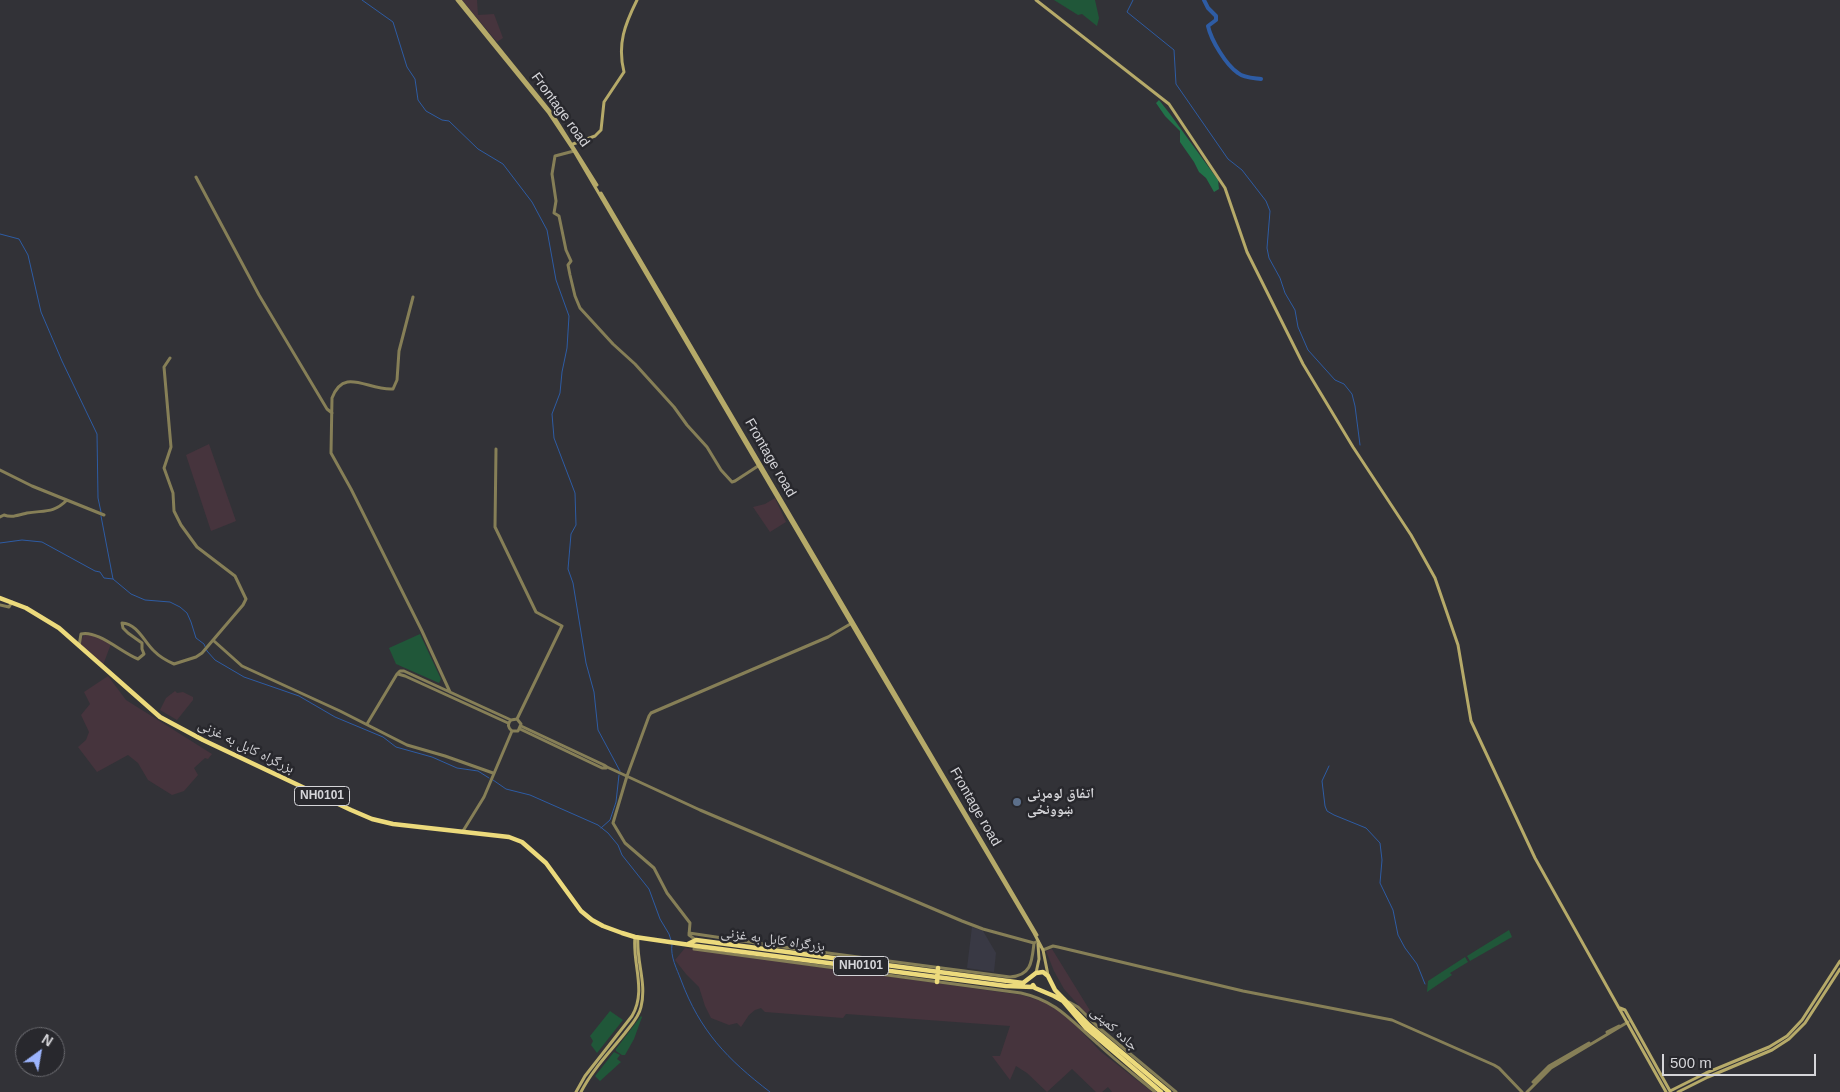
<!DOCTYPE html>
<meta charset="utf-8">
<style>
body{margin:0}
#map{position:relative;width:1840px;height:1092px;overflow:hidden;background:#323237;font-family:Arial,sans-serif}
canvas{display:block}
.north{position:absolute;left:15px;top:1027px;width:50px;height:50px;box-sizing:border-box;background:#28282d;border:1px solid #6d6d72;border-radius:50%;rotate:32deg;font-size:14px;font-weight:700;line-height:20px;text-align:center;color:#d5d5d9}
.north::after{content:'';display:block;margin:auto;width:18px;height:22px;background:#9cb4fd;clip-path:polygon(50% 0,100% 100%,50% 72%,0 100%)}
.scale{position:absolute;left:1662px;top:1054px;width:154px;height:22px;box-sizing:border-box;border:2px solid #d5d5d9;border-top:0;padding-left:6px;font-size:15px;line-height:18px;white-space:nowrap;color:#d5d5d9;-webkit-text-stroke:4px #28282d;paint-order:stroke}
</style>
<div id="map">
<canvas width="1840" height="1092"></canvas>
<div class="north">N</div>
<div class="scale">500 m</div>
</div>
<script>
const ctx = document.querySelector('canvas').getContext('2d');
ctx.lineJoin = 'round';
function fillPath(path, color) {
  ctx.fillStyle = color;
  ctx.fill(path, 'evenodd');
}
function trace(path, color, width, dash) {
  ctx.strokeStyle = color;
  ctx.lineWidth = width;
  ctx.lineCap = dash ? 'butt' : 'round';
  ctx.setLineDash(dash || []);
  ctx.stroke(path);
}
function write(font, color, halo, rows, align = 'center') {
  ctx.font = font + ' Arial,"Noto Naskh Arabic",sans-serif';
  ctx.lineWidth = 5;
  ctx.setLineDash([]);
  ctx.textBaseline = 'middle';
  ctx.strokeStyle = halo;
  ctx.fillStyle = color;
  for (const [text, x, y, turn = 0] of rows) {
    ctx.save();
    ctx.translate(x, y);
    ctx.rotate((+turn || 0) * Math.PI / 180);
    ctx.textAlign = isNaN(turn) ? turn : align;
    if (halo) ctx.strokeText(text, 0, 0);
    ctx.fillText(text, 0, 0);
    ctx.restore();
  }
}
fillPath(new Path2D(`
 M 462,0 L 477,0 L 478,15 L 494,14 L 503,38 L 497,42 Z
 M 209,444 L 236,521 L 211,531 L 186,455 Z
 M 775,498 L 786,522 L 770,532 L 753,507 L 765,504 Z
 M 86,632 L 111,644 L 103,665 L 79,643 Z
 M 108,676 L 126,700 L 212,754 L 208,759 L 205,758 L 194,768 L 198,775 L 184,791 L 172,795 L 148,780 L 138,763 L 128,755 L 97,772 L 78,747 L 86,740 L 89,732 L 81,715 L 90,704 L 84,692 Z
 M 175,691 L 177,693 L 183,692 L 193,697 L 193,700 L 177,720 L 160,710 L 166,698 Z
 M 685,948 L 1022,995 L 1057,1006 L 1100,1051 L 1152,1092 L 1112,1092 L 1108,1087 L 1102,1092 L 1096,1092 L 1072,1069 L 1047,1092 L 1027,1073 L 1016,1066 L 1010,1080 L 992,1056 L 1000,1056 L 1010,1026 L 846,1014 L 843,1018 L 765,1012 L 761,1008 L 755,1010 L 749,1015 L 741,1027 L 737,1023 L 729,1025 L 711,1018 L 705,1006 L 699,987 L 686,974 L 675,960 Z
 M 1052,949 L 1094,1017 L 1091,1019 L 1064,989 L 1054,971 L 1046,951 Z`), '#46343d');
fillPath(new Path2D(`
 M 972,927 L 983,931 L 996,953 L 994,972 L 967,968 Z`), '#393944');
fillPath(new Path2D(`
 M 1054,0 L 1095,0 L 1099,18 L 1097,26 L 1082,14 L 1078,15 Z
 M 420,634 L 441,679 L 439,683 L 396,664 L 389,648 Z
 M 1509,930 L 1512,937 L 1470,961 L 1467,956 Z
 M 1465,957 L 1468,962 L 1450,973 L 1452,975 L 1427,992 L 1428,981 Z
 M 610,1011 L 623,1020 L 597,1053 L 591,1045 L 593,1041 L 590,1036 Z
 M 641,1016 L 642,1017 L 634,1039 L 625,1055 L 622,1055 L 616,1051 L 616,1049 Z
 M 614,1052 L 620,1055 L 617,1059 L 621,1062 L 600,1081 L 595,1076 Z`), '#205739');
fillPath(new Path2D(`
 M 1159,100 L 1170,114 L 1218,180 L 1219,189 L 1214,192 L 1206,178 L 1199,172 L 1194,162 L 1180,142 L 1180,131 L 1165,116 L 1156,103 Z`), '#227249');
trace(new Path2D(`
 M 362,0 L 393,22 L 407,67 L 415,79 L 418,100 L 426,111 L 442,120 L 449,121 L 478,149 L 503,164 L 532,202 L 547,230 L 556,280 L 569,316 L 567,348 L 562,372 L 560,393 L 552,414 L 554,438 L 575,493 L 576,525 L 571,534 L 568,569 L 573,583 L 586,663 L 594,692 L 598,730 L 620,771
 M 1133,0 L 1127,12 L 1174,50 L 1176,84 L 1228,159 L 1242,170 L 1266,201 L 1270,211 L 1267,248 L 1269,258 L 1280,278 L 1285,293 L 1295,310 L 1298,327 L 1308,350 L 1335,380 L 1344,384 L 1352,394 L 1355,406 L 1360,445
 M 0,234 L 19,239 L 28,255 L 41,312 L 62,361 L 97,434 L 98,498 L 101,512
 M 101,516 L 113,579 L 131,594 L 145,600 L 170,602 L 180,607 L 187,613 L 191,622 L 196,638 L 204,644 L 207,651 L 215,660 L 244,677 L 299,696 L 335,717 L 383,737 L 396,747 L 432,757 L 457,768 L 478,771 L 489,778
 M 0,543 L 22,540 L 42,542 L 95,571 L 100,572 L 104,578 L 113,579
 M 1329,766 L 1322,781 L 1325,806 L 1327,811 L 1334,815 L 1366,828 L 1380,843 L 1382,860 L 1380,883 L 1393,910 L 1398,935 L 1405,948 L 1417,964 L 1425,984
 M 493,780 L 506,789 L 530,795 L 598,825 L 608,833 L 618,845 L 622,855 L 649,889 L 660,919 L 669,934 L 671,940
 M 601,828 L 610,820 L 616,802 L 619,775
 M 672,944 C 670,957 677,969 681,980 C 700,1031 727,1059 770,1092`), '#2e5ca4', 1);
trace(new Path2D(`
 M 1204,0 L 1208,8 L 1216,16 L 1216,20 L 1208,26 C 1211,40 1226,65 1238,73 C 1244,78 1254,78 1261,79`), '#2e5ca4', 4);
trace(new Path2D(`
 M 574,151 L 555,156 L 552,174 L 556,201 L 554,213 L 559,216 L 566,250 L 571,261 L 568,265 L 570,275 L 575,296 L 580,308 L 613,344 L 635,364 L 674,407 L 687,425 L 707,447 L 721,470 L 732,482 L 735,481 L 758,466
 M 196,177 L 259,295 L 327,409 L 332,413
 M 413,297 L 399,351 L 397,380 L 393,389 C 368,391 344,366 332,398 L 331,453 L 351,489 L 422,631 L 450,692
 M 496,449 L 495,527 L 536,612 L 562,626 L 517,719
 M 0,470 L 32,486 L 104,515
 M 0,517 L 4,515 C 12,518 19,515 27,513 C 44,510 53,514 67,500
 M 0,605 L 9,607 L 12,602
 M 214,641 L 242,666 L 340,711 L 407,745 L 445,756 L 493,773
 M 79,646 L 81,634 C 98,630 122,653 138,659 L 144,654 L 142,649 L 142,643 L 128,633 L 123,628 L 122,623 C 138,624 144,642 154,651 C 160,657 167,661 174,664 L 196,657 L 202,653 L 243,605 L 246,599 L 235,576 L 197,547 L 181,525 L 174,511 L 173,493 L 164,468 L 171,447 L 164,367 L 170,358
 M 398,674 L 405,676 L 508,723
 M 367,724 L 397,674 L 400,671 L 404,671 L 511,720 L 517,719 L 521,724 L 518,731 L 512,731 C 508,728 507,724 511,720
 M 521,726 L 604,765 L 607,767 L 700,810 L 962,921 L 983,929 L 1034,943 L 1038,941
 M 520,729 L 602,768 L 606,768
 M 463,831 L 484,797 L 512,731
 M 689,933 L 790,948 L 1010,977 C 1032,976 1032,960 1034,943
 M 696,940 L 689,935 L 690,923 L 667,893 L 654,868 L 625,843 L 613,823 L 627,776 L 649,716 L 651,713 L 828,637 L 852,623
 M 694,949 L 1021,993 C 1057,1001 1071,1021 1098,1044 C 1116,1061 1136,1076 1155,1092
 M 1043,950 L 1053,946 L 1058,947 L 1243,991 L 1392,1020 L 1494,1065 L 1499,1068 L 1522,1092
 M 1069,1002 L 1078,1007 L 1098,1027 L 1176,1092
 M 1607,1032 L 1619,1026
 M 1533,1082 L 1549,1066 L 1589,1043
 M 1527,1092 L 1551,1068 L 1628,1022`), '#867f57', 3);
trace(new Path2D(`
 M 457,0 L 548,112 L 574,151 L 863,644 L 1034,933 L 1043,950 L 1048,975
 M 460,0 L 553,115 L 597,185
 M 1036,0 L 1169,104 L 1225,188 L 1247,252 L 1303,364 L 1353,447 L 1411,535 L 1435,578 L 1458,645 L 1471,721 L 1535,858 L 1666,1092
 M 573,144 L 595,136 L 601,130 L 604,102 L 624,72 C 617,44 625,24 637,0
 M 601,193 L 1037,935
 M 1036,973 L 1039,959 L 1038,944
 M 1620,1008 L 1625,1010 L 1670,1091
 M 1670,1091 L 1706,1073 L 1769,1047 L 1787,1036 L 1802,1020 L 1840,961
 M 576,1092 L 585,1076 L 632,1016 C 647,991 632,963 635,937
 M 581,1092 C 592,1070 610,1052 625,1033 C 631,1025 639,1017 641,1007 C 647,983 636,961 638,937
 M 1678,1092 L 1708,1077 L 1772,1050 L 1789,1039 L 1805,1023 L 1840,969`), '#b6aa69', 3);
trace(new Path2D(`
 M 0,598 L 26,608 L 59,628 L 160,717 L 203,740 L 351,810 L 372,819 L 393,824 L 509,837 L 522,842 L 546,863 L 581,911 L 592,920 L 603,926 L 622,933 L 635,937 L 697,946 L 1006,986 L 1033,987
 M 688,944 L 696,940 L 1023,983 L 1036,973 L 1043,972 L 1048,976 L 1055,990 L 1089,1025 L 1169,1092
 M 937,982 L 938,968
 M 1033,985 L 1035,988 L 1054,996 L 1063,1001 L 1086,1028 L 1161,1092`), '#ecda7c', 4.5);
for (const [x, y, r, color] of [
 [1017,802,5,"#5c6f8a"]
]) {
  const dot = new Path2D();
  dot.arc(x, y, r, 0, 2 * Math.PI);
  ctx.fillStyle = color;
  ctx.fill(dot);
  trace(dot, '#28282d', 2);
}
for (const [x, y, w] of [
 [322,796,55],
 [861,966,55]
]) {
  const box = new Path2D();
  box.roundRect(x - w / 2, y - 9.5, w, 19, 4);
  ctx.fillStyle = '#28282d';
  ctx.fill(box);
  trace(box, '#d5d5d9', 1);
}
write('bold 12px', '#d5d5d9', null, [
 ["NH0101",322,796],
 ["NH0101",861,966]
]);
write('14px', '#d5d5d9', '#28282d', [
 ["Frontage road",560,110,54],
 ["Frontage road",770,458,60],
 ["بزرگراه کابل به غزنی",246,747,26],
 ["Frontage road",975,807,60],
 ["بزرگراه کابل به غزنی",773,940,8],
 ["جاده کمپنی",1114,1029,42]
]);
write('bold 14px', '#d5d5d9', '#28282d', [
 ["اتفاق لومړنی",1027,794],
 ["ښوونځی",1027,810]
], 'left');
</script>
